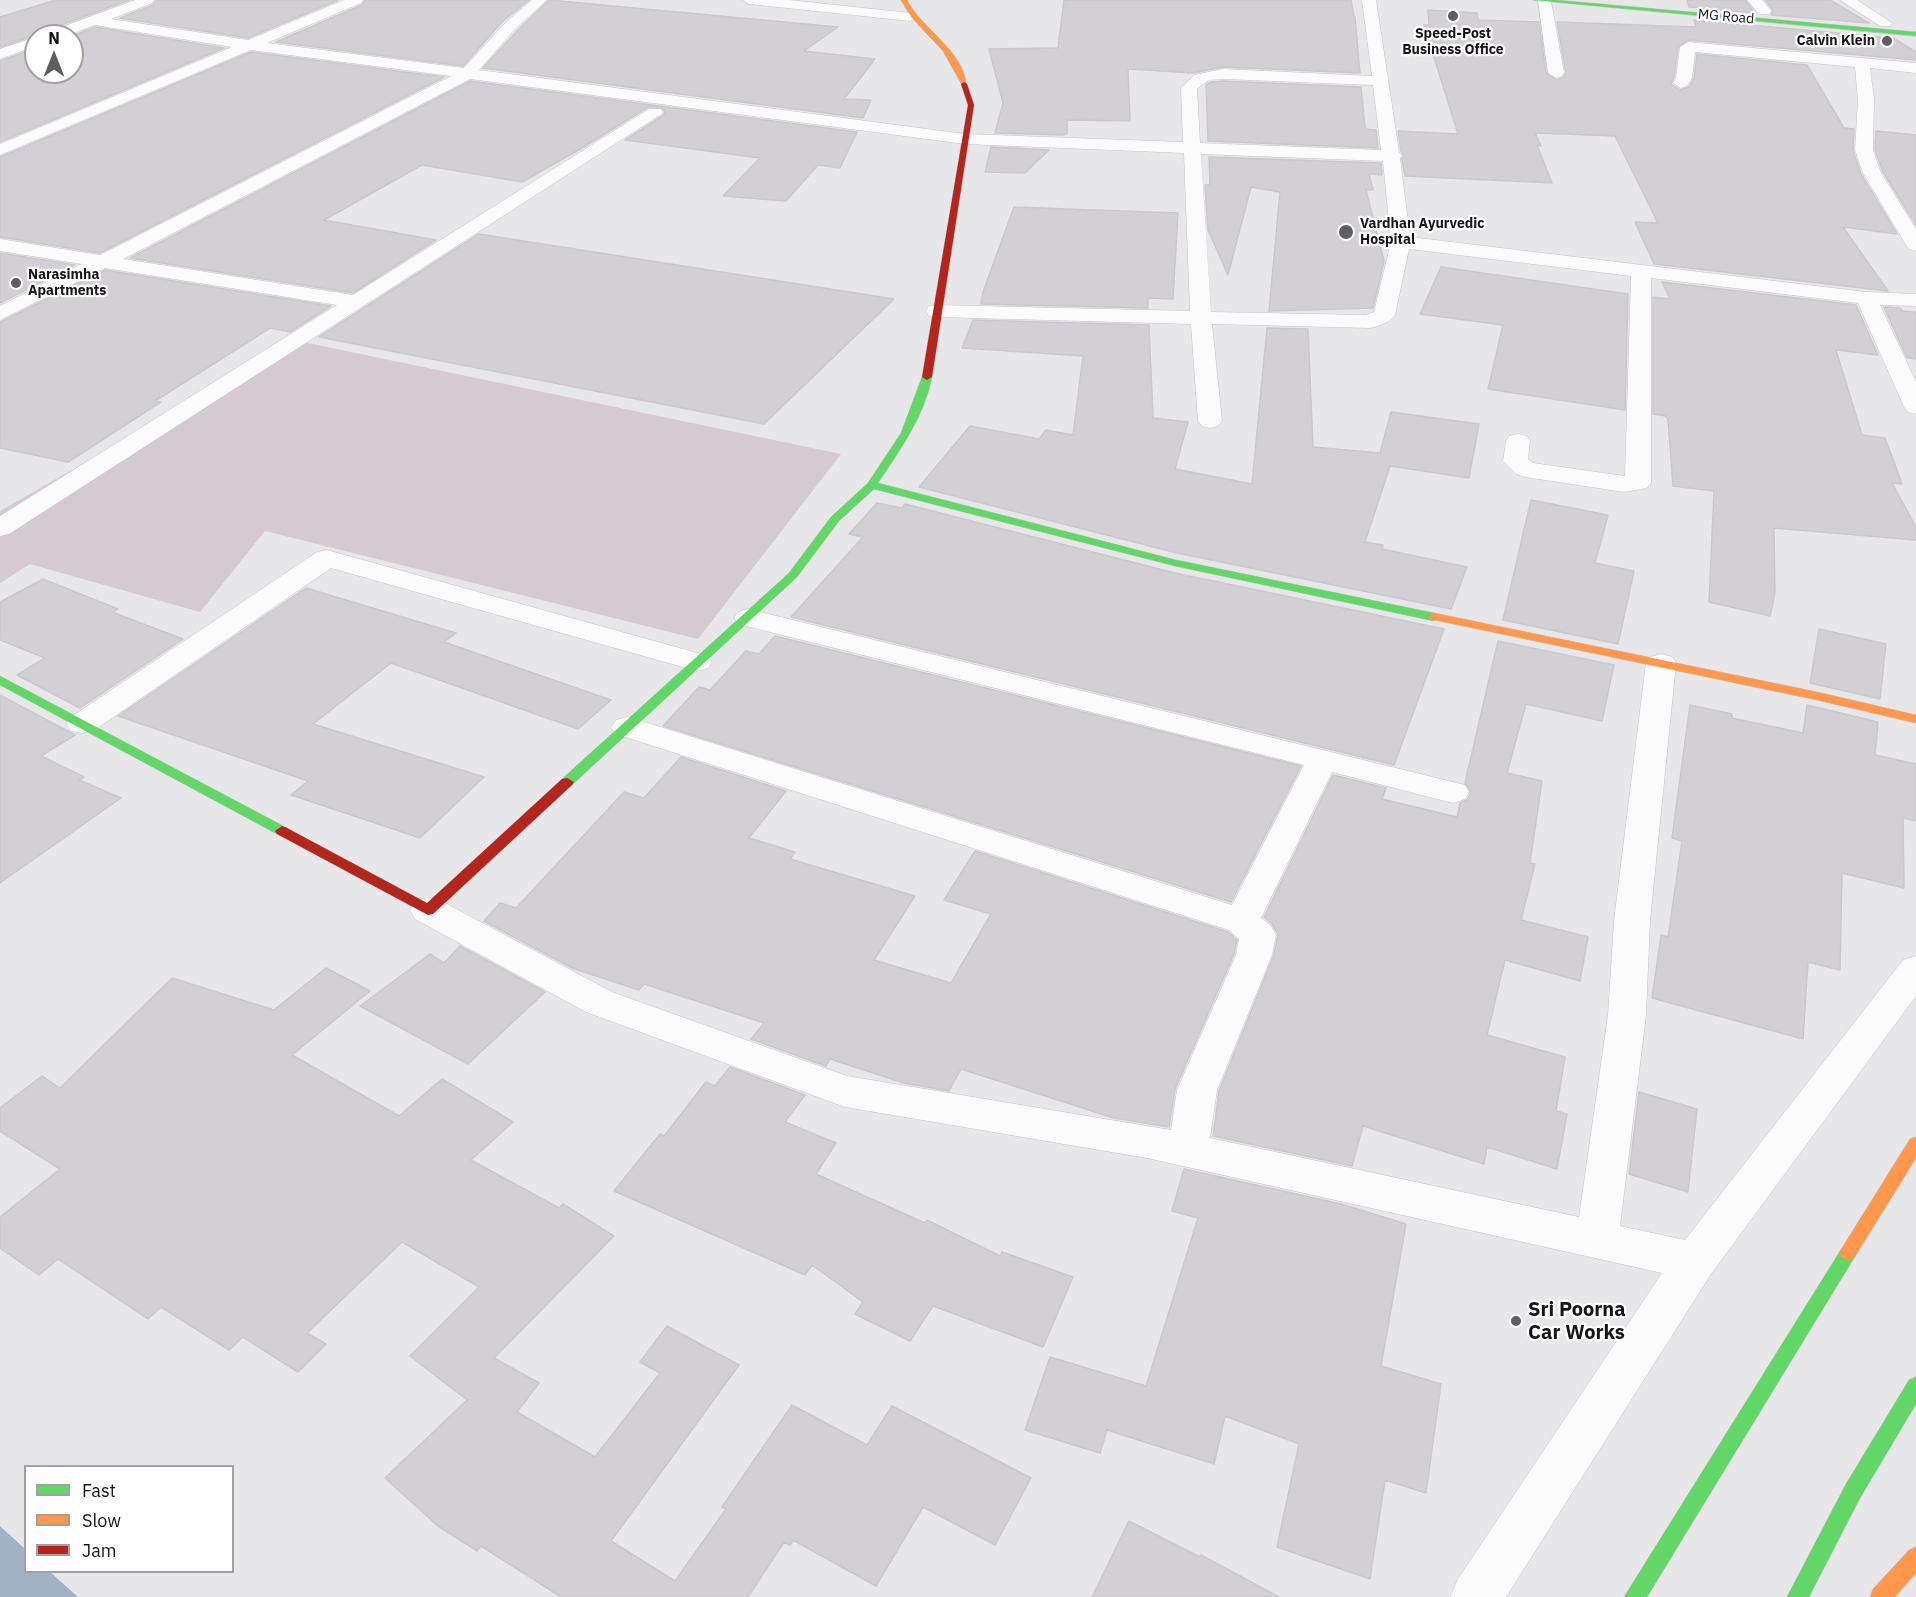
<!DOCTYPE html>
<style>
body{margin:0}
#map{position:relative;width:1916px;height:1597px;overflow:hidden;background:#e7e6e8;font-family:"IBM Plex Sans",sans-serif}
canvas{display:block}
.legend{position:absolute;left:24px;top:1465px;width:210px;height:108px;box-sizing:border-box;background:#fff;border:2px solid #a1a1a2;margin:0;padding:8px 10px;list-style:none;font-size:18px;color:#151516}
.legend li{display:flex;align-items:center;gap:12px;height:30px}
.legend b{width:30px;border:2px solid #a1a1a2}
.north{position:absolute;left:24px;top:24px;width:60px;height:60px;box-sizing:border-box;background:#fff;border:2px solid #a1a1a2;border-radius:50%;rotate:0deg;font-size:16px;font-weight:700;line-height:24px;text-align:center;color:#151516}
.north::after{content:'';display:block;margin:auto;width:21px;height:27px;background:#5e5e60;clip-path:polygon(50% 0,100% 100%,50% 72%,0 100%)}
</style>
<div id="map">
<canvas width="1916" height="1597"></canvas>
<ul class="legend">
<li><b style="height:8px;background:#63d668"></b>Fast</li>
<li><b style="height:8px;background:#ff974d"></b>Slow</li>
<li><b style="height:8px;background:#b3261e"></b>Jam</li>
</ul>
<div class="north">N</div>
</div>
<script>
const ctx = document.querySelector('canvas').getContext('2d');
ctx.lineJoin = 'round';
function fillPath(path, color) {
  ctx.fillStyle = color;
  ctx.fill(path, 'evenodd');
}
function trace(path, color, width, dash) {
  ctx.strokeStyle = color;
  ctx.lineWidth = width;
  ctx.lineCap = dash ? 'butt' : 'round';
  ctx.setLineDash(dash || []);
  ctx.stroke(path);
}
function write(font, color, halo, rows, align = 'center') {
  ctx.font = font + ' "IBM Plex Sans",sans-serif';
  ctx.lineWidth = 4.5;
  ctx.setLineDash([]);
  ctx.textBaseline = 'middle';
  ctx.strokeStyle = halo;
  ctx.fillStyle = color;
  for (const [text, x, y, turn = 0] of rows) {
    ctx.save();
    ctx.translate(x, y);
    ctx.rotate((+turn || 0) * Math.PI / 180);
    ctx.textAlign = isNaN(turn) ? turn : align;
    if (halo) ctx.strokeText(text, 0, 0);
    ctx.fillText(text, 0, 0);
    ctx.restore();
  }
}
fillPath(new Path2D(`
 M 298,341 L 841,454 L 698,639 L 265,531 L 200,612 L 30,564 L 0,583 L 0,511 Z`), '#d5c9d2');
fillPath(new Path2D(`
 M 0,1526 L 25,1549 L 26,1572 L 50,1572 L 78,1597 L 0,1597 Z`), '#a1b2c4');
const building = new Path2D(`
 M 56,0 L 129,0 L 45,31 L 42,36 L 35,35 L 0,47 L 0,17 Z
 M 156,0 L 338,0 L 248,38 L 120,18 L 153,5 Z
 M 365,0 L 529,0 L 503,21 L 463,66 L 276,42 L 362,5 Z
 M 549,0 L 838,27 L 804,51 L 875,59 L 844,99 L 871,100 L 863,118 L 483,68 L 517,31 Z
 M 1064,0 L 1351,0 L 1354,17 L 1355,17 L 1360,73 L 1223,67 L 1193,73 L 1128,69 L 1130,121 L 1067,120 L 1067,133 L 1064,135 L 995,133 L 1003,103 L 989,49 L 1058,48 Z
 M 1687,0 L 1745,0 L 1755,13 L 1689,7 Z
 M 1765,0 L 1830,0 L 1869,23 L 1771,15 L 1773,10 Z
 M 1428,10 L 1477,13 L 1478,20 L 1539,22 L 1546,73 L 1557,80 L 1564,77 L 1566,73 L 1557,22 L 1696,27 L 1694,20 L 1893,38 L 1916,52 L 1916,60 L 1688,40 L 1678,47 L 1674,77 L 1671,84 L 1680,90 L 1689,87 L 1694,78 L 1697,54 L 1807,65 L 1844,128 L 1854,129 L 1853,151 L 1861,174 L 1897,234 L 1843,227 L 1888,291 L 1654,264 L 1635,222 L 1658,223 L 1615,136 L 1535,133 L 1541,146 L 1537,145 L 1552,183 L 1405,176 L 1402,159 L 1404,156 L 1401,151 L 1398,131 L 1458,134 L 1424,25 L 1429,25 Z
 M 95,27 L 224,48 L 0,142 L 0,61 L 36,48 L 36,72 L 72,72 L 72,36 Z
 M 251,52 L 444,77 L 100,253 L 0,237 L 0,157 Z
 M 470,81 L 857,132 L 840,168 L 818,165 L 786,201 L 723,196 L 760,158 L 625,140 L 664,115 L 665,112 L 661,107 L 648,107 L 582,148 L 522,182 L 422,165 L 324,220 L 436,240 L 353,293 L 130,258 Z
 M 1223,81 L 1361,87 L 1365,129 L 1376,130 L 1378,148 L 1208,141 L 1206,85 L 1210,82 Z
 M 1876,131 L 1916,135 L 1916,225 L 1883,172 L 1875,150 Z
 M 991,147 L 1049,150 L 1025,173 L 985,172 Z
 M 1209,157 L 1381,163 L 1382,175 L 1369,174 L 1373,190 L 1366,190 L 1384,261 L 1373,308 L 1269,311 L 1280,192 L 1251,187 L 1228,275 L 1208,230 L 1205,185 L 1210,185 Z
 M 1014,207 L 1178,213 L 1173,299 L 1148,298 L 1148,308 L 981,304 L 983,292 Z
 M 479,234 L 894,299 L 764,424 L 319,337 Z
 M 0,253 L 75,265 L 0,303 Z
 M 1441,267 L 1628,294 L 1625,410 L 1488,389 L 1503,325 L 1420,314 Z
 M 105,270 L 331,306 L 290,332 L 270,328 L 155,401 L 161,402 L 68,462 L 0,448 L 0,322 Z
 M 1662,282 L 1856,305 L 1878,355 L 1836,350 L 1862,435 L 1885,438 L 1902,484 L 1892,483 L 1916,527 L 1916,540 L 1774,528 L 1775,593 L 1770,616 L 1709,602 L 1714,491 L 1673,486 L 1668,420 L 1666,416 L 1653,414 L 1653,297 L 1670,299 Z
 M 1884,307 L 1900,308 L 1903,311 L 1916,312 L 1916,359 L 1907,358 Z
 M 973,320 L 1149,325 L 1153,418 L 1188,422 L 1175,469 L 1252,484 L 1267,328 L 1308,329 L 1313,447 L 1380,453 L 1391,412 L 1479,424 L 1469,478 L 1390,466 L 1365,542 L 1383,545 L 1382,549 L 1467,567 L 1451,609 L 1177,553 L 919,487 L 970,426 L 1039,439 L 1046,430 L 1073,435 L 1083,356 L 962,348 Z
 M 1531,500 L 1608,515 L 1595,563 L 1634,571 L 1618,644 L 1503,620 Z
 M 877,503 L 902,508 L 905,504 L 1175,573 L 1444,629 L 1394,765 L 791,617 L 863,537 L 849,534 Z
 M 43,579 L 118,609 L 112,612 L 183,639 L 80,708 L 17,675 L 45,658 L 0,640 L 0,602 Z
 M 306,588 L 456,633 L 444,642 L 611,700 L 578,729 L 391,663 L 313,724 L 484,777 L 420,838 L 291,795 L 308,781 L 118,716 Z
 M 1819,629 L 1886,644 L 1880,699 L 1810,683 Z
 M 775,636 L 1301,766 L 1231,902 L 663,726 L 699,687 L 710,690 L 746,651 L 759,654 Z
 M 1498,641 L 1614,665 L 1602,721 L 1526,704 L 1507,773 L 1542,781 L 1530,863 L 1535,864 L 1521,920 L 1588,937 L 1580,981 L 1505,960 L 1487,1035 L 1565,1057 L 1556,1111 L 1567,1114 L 1557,1169 L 1487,1147 L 1484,1164 L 1363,1126 L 1352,1166 L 1213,1136 L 1219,1091 L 1274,955 L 1278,934 L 1272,924 L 1264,917 L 1333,775 L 1386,788 L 1382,799 L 1457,817 L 1460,803 L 1467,800 L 1471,793 L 1465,783 Z
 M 0,695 L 75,735 L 41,756 L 84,777 L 79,780 L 121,798 L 0,883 Z
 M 1690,705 L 1732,714 L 1732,718 L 1803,733 L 1807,705 L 1878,722 L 1875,755 L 1916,764 L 1916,821 L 1903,818 L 1904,888 L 1842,873 L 1840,970 L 1808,962 L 1803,1039 L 1652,998 L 1661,935 L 1668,937 L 1682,841 L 1672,838 Z
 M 681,757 L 786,791 L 749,838 L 795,852 L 790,859 L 915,896 L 874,960 L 951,983 L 991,914 L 944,900 L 975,851 L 1228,932 L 1237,940 L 1234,954 L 1175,1089 L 1169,1127 L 1114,1118 L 961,1069 L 949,1091 L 904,1083 L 830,1059 L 826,1066 L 751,1039 L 764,1023 L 644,984 L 639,990 L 572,968 L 484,921 L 500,903 L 516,908 L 624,792 L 644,798 Z
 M 460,946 L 545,992 L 468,1064 L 360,1006 L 430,954 L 444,963 Z
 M 326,968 L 370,991 L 292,1055 L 399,1116 L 442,1079 L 513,1122 L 471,1160 L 559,1208 L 563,1204 L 614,1236 L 494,1358 L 539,1383 L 517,1412 L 595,1457 L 660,1373 L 640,1362 L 667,1326 L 739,1365 L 611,1541 L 675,1581 L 726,1509 L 722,1507 L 792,1405 L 867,1445 L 892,1406 L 1031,1478 L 995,1545 L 923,1507 L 876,1586 L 793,1540 L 790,1545 L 784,1542 L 748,1597 L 561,1597 L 481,1546 L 477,1551 L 438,1526 L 385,1478 L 467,1400 L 410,1356 L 479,1287 L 402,1242 L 307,1333 L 326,1344 L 298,1372 L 243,1337 L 229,1350 L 161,1307 L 148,1319 L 58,1259 L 39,1275 L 0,1248 L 0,1217 L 60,1169 L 0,1131 L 0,1108 L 42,1076 L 60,1088 L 172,978 L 274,1010 Z
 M 730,1067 L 805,1095 L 785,1122 L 836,1143 L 816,1174 L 925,1223 L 927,1220 L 1000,1256 L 1002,1252 L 1073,1277 L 1043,1347 L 933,1306 L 910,1341 L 855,1314 L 863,1302 L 812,1265 L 805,1275 L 614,1191 L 660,1134 L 664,1136 L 706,1082 L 715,1086 Z
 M 1639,1092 L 1697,1109 L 1688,1192 L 1629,1174 Z
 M 1184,1169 L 1341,1204 L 1406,1224 L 1381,1366 L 1441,1384 L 1426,1493 L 1385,1480 L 1370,1579 L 1277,1547 L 1299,1444 L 1225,1416 L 1214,1464 L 1107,1430 L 1100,1453 L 1025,1430 L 1050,1357 L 1146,1386 L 1198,1218 L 1172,1211 Z
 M 1129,1521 L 1200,1557 L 1201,1555 L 1279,1597 L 1092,1597 Z`);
fillPath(building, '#d2cfd5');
trace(building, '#cac9ca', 1.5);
const street = new Path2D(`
 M 135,0 L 154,0 L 152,3 L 111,19 L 248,40 L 344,0 L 363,0 L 361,3 L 267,43 L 464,68 L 505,23 L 532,0 L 547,0 L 515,29 L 479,70 L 965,134 L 1183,142 L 1181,89 L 1194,75 L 1223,69 L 1372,76 L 1362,0 L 1376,0 L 1399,152 L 1402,156 L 1400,158 L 1410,237 L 1866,292 L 1916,294 L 1916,306 L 1880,305 L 1916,382 L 1916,414 L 1908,412 L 1904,407 L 1858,303 L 1651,278 L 1651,483 L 1647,488 L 1624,492 L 1525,477 L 1516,474 L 1503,461 L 1506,441 L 1509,436 L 1518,434 L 1527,436 L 1530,441 L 1528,459 L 1533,463 L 1625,476 L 1631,276 L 1409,249 L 1395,315 C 1389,323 1379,326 1370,328 L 1212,324 L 1222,421 L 1218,426 L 1210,428 L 1202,426 L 1198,421 L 1191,324 L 937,317 L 929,316 L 926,311 L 929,306 L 937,305 L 1190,311 L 1184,153 L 965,144 L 470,79 L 123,259 L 353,295 L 649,109 L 661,109 L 663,113 L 9,534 L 0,536 L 0,516 L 337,305 L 105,268 L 0,320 L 0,306 L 82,264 L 0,251 L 0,239 L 100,255 L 451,76 L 251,50 L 0,155 L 0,144 L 232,47 L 95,25 L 65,36 L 44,36 L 46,33 ZM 1223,79 L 1373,85 L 1381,150 L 1200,143 L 1197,89 L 1209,80 ZM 1201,154 L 1383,161 L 1391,242 L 1374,312 L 1366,315 L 1211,312 Z
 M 742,0 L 789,0 L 910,13 L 917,17 L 910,21 L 749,4 Z
 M 1538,0 L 1551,1 L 1564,73 L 1562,76 L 1556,78 L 1548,73 Z
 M 1747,0 L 1762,0 L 1771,11 L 1769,14 L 1759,14 Z
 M 1840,0 L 1857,0 L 1892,23 L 1890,26 L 1880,26 Z
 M 36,37 L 36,46 L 0,59 L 0,49 Z
 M 1688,42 L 1916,63 L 1916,73 L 1870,68 L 1874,99 L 1873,150 L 1881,173 L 1916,229 L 1916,251 L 1909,249 L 1906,245 L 1863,173 L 1855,150 L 1858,99 L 1855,67 L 1695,52 L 1692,78 L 1687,86 L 1681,88 L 1673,83 L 1676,78 L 1680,47 Z
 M 327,550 L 708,656 L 712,662 L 708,668 L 697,671 L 331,568 L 93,731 L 82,733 L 71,731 L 66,724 L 71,717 L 317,552 Z
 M 748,609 L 1465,785 L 1469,792 L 1465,799 L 1453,803 L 1332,772 L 1261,918 L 1271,926 L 1276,935 L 1272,955 L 1217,1090 L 1210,1138 L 1579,1217 L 1608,1015 L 1614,921 L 1646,663 L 1650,657 L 1661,654 L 1672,657 L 1676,663 L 1650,921 L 1646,1015 L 1620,1226 L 1685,1240 L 1903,960 L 1916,956 L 1916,996 L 1711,1274 L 1506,1597 L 1450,1597 L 1458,1579 L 1662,1273 L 1147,1158 L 845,1107 L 586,1012 L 415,919 L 410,910 L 415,901 L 428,898 L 441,901 L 612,992 L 847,1076 L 1171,1130 L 1177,1090 L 1236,955 L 1239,939 L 1229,930 L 616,734 L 611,727 L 616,720 L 627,717 L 638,720 L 1232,905 L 1304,765 L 738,624 L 734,618 L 738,612 Z`);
const fast = new Path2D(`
 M 1533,0 L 1555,0 L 1916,32 L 1916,36 Z
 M 927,374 L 932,377 C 924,417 900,450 878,483 L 1176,560 L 1434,613 L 1440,617 L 1434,621 L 1175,566 L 874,489 L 839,521 L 797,577 L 572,785 L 562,785 L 560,782 L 562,779 L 789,573 L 831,517 L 868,483 L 901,433 L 922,377 Z
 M 0,676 L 287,828 L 289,831 L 282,836 L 277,834 L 0,685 Z
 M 1848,1245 L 1854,1248 L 1857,1253 L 1854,1258 L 1647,1597 L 1624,1597 L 1842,1248 Z
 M 1916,1377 L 1916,1404 L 1860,1498 L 1809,1597 L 1787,1597 L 1846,1484 L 1909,1380 Z`);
const slow = new Path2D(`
 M 901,0 L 907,0 C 921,28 965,52 966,85 L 962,85 L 943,51 L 912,18 Z
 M 1434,613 L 1817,692 L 1916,715 L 1916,723 L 1817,700 L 1430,619 L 1428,617 Z
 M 1916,1137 L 1916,1158 L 1854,1258 L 1848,1261 L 1842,1258 L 1839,1253 L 1842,1248 L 1910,1139 Z
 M 1916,1547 L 1916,1573 L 1895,1597 L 1870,1597 L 1873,1589 L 1909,1550 Z`);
const jam = new Path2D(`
 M 964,82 L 967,84 L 974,105 L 932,377 L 927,380 L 922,377 L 968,105 L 961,84 Z
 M 567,778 L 574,782 L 572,785 L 433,914 L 428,915 L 277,834 L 275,831 L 282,826 L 287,828 L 427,903 L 562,779 Z`);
trace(street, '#c4c3c5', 1);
trace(fast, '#c4c3c5', 1);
trace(slow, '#c4c3c5', 1);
trace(jam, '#c4c3c5', 1);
fillPath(street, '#fbfbfc');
fillPath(fast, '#63d668');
fillPath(slow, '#ff974d');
fillPath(jam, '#b3261e');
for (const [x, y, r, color] of [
 [1453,16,6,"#5e5e60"],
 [1887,41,6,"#5e5e60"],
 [1346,232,8,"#5e5e60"],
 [16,283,6,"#5e5e60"],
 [1516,1321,6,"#5e5e60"]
]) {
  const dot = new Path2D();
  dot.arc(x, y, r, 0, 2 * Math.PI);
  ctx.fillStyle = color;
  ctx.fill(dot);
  trace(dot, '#fff', 2);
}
write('14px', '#151516', '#fff', [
 ["MG Road",1726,17,5]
]);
write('bold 14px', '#151516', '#fff', [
 ["Speed-Post",1453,34,"center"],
 ["Business Office",1453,50,"center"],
 ["Calvin Klein",1875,41,"right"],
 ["Vardhan Ayurvedic",1360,224],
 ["Hospital",1360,240],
 ["Narasimha",28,275],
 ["Apartments",28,291]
], 'left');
write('bold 20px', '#151516', '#fff', [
 ["Sri Poorna",1528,1310],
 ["Car Works",1528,1333]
], 'left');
</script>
